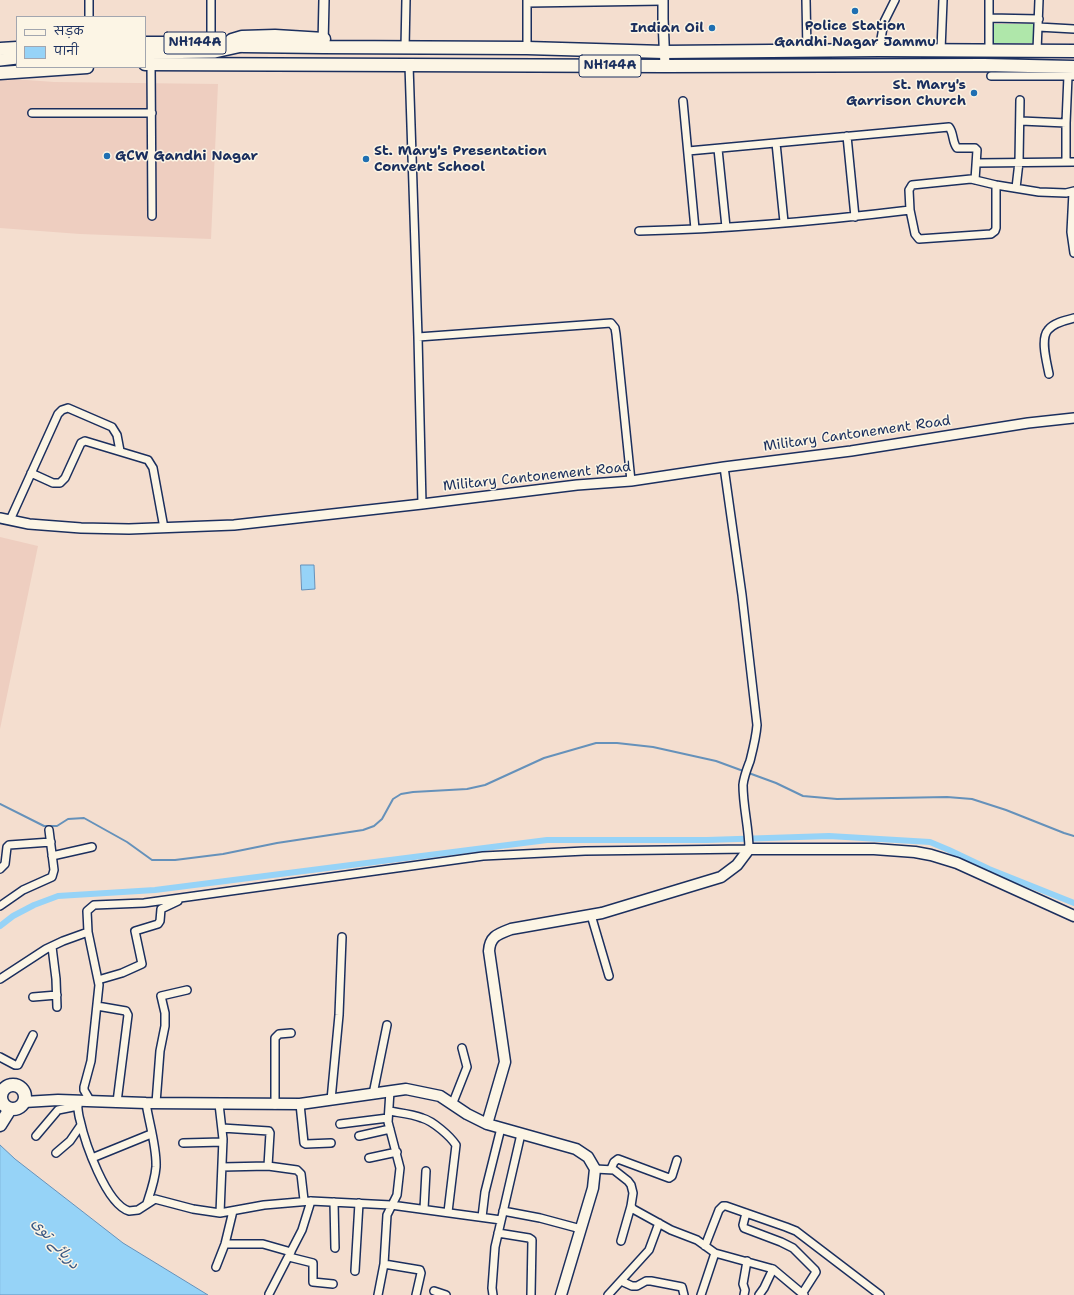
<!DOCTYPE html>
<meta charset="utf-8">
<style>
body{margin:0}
#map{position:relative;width:1074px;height:1295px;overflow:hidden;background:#f4decf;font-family:"Shantell Sans","Playpen Sans Deva",sans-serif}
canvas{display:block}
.legend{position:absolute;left:16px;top:16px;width:130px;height:52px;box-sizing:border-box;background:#fcf5e5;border:1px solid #a2a6af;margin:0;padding:5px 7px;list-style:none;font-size:12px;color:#1b2f5e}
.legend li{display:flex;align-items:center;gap:8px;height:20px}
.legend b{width:20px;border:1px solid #a2a6af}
</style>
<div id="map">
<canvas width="1074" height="1295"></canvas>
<ul class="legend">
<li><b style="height:5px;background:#fcf5e5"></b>सड़क</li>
<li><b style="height:11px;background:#96d3f7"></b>पानी</li>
</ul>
</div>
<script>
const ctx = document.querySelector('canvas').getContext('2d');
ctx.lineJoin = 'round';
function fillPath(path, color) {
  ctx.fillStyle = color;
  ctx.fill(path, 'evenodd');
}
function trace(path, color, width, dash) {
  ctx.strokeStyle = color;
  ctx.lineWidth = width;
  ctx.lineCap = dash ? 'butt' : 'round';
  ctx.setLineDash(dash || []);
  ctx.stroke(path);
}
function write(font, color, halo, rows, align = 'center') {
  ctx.font = font + ' "Shantell Sans","Playpen Sans Arabic",sans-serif';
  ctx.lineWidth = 3;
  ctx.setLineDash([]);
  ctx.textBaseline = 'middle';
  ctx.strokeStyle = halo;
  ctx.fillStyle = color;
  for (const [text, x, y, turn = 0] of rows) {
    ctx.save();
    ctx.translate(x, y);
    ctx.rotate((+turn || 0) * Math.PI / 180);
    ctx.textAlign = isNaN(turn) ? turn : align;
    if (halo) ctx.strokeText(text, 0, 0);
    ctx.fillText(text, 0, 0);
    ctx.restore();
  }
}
fillPath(new Path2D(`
 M 0,78 L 54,82 L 218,84 L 211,239 L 80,234 L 0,228 Z
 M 0,537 L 38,546 L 0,729 Z`), '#eecec0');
fillPath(new Path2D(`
 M 992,24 L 1034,24 L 1033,43 L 992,43 Z`), '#afe7aa');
const water = new Path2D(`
 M 301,565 L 314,565 L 315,589 L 302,590 Z
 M 0,1145 L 15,1159 L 123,1243 L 208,1295 L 0,1295 Z`);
fillPath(water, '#96d3f7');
trace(water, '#6591ba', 1);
trace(new Path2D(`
 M 0,804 L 44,826 L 57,826 L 68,819 L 84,818 L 127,842 L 152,860 L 175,860 L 223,854 L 277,843 L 363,830 L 374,826 L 382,819 L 393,799 L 401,794 L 413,792 L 467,789 L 485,785 L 544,758 L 596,743 L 617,743 L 653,747 L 716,761 L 776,783 L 803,796 L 837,799 L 947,797 L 972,799 L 1006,810 L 1064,833 L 1074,836`), '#6591ba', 2);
trace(new Path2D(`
 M 0,926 L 13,916 L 34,905 L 58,896 L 155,890 L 547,840 L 707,840 L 829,836 L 930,842 L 949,850 L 989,869 L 1074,903`), '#96d3f7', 6);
const minor = new Path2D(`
 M 89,0 L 89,17
 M 211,0 L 211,43
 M 527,0 L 527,48
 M 806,0 L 807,51
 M 989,0 L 989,50
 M 527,3 L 663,1
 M 989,18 L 1039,19
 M 1038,27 L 1074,29
 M 405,48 L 406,0
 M 879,50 L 884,22 L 895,0
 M 941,50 L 943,0
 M 1037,51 L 1039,0
 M 151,63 L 152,216
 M 409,65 L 418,337 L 422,504
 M 991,76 L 1074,76
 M 683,101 L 695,229
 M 32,113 L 152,113
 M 1021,121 L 1066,123
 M 847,136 L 855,217
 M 776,143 L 784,222
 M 718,149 L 726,227
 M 688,151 L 949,127 C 954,133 952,142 957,148 L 975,148 L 977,150 L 975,180
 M 1066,162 L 1066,123 L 1068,76
 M 977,163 L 1074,162
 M 1016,188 L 1019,162 L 1020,100
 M 1073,192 L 1071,232 L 1074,253
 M 910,210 L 915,234 L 919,239 L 991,234 L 995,231 L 996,228 L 996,185
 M 639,231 C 729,229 820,221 910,210 L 909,190 L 912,185 L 971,179 L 996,185 L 1039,192 L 1066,193 L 1074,191
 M 418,337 L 611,323 L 615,328 L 616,334 L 631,481
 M 1049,374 C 1047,363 1040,339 1048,330 C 1053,323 1066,320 1074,318
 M 31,473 L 53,483 L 60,483 L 65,478 L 81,443 L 85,441 L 148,460 L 153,468 L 164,528
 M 10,520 L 58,414 L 62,410 L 68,408 L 112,427 L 117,435 L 120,451
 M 52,856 L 92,847
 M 0,869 L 5,864 L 7,847 L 9,845 L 51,842
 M 0,906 L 23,890 L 52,877 L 54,870 L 49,830
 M 591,915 L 609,976
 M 88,932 L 99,985 L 91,1061 L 84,1087 L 84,1090 L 91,1102
 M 52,947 L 56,979 L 57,1007
 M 0,979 L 46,949 L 63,941 L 88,932 L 87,911 L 94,905 L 144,903 L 483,856 L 585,851 L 749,849 C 749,828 743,807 743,785 C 744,776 747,769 750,761 C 753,749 756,738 757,725 L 742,595 L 724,467
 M 98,980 L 122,973 L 142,964 L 135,931 L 158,924 L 160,921 L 161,909 L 178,901
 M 33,997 L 57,995
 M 97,1006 L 126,1011 L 128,1015 L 117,1102
 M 0,1057 L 15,1065 L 18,1065 L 33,1035
 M 373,1094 L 387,1025
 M 331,1100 L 339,1015 L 342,937
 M 77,1101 C 78,1107 78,1114 80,1120 C 85,1143 106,1204 129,1211 L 138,1210 L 155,1199 L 193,1209 L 220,1213 L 264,1205 L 311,1201 L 391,1205 L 501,1220
 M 146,1103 C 149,1123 157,1148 156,1167 C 155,1180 151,1191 147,1203
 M 156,1103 L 160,1051 L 165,1026 L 165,1013 L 161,996 L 187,990
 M 219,1104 L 223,1139 L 220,1213
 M 300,1104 L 304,1143 L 306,1144 L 331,1143
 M 275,1105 L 275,1038 L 279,1034 L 291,1033
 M 452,1105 L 467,1067 L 462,1048
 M 389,1111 C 400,1113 412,1114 422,1118 C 433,1121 450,1136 456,1145 L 448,1212
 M 340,1124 L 388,1118
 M 222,1128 L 269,1131 L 270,1133 L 268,1166
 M 36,1136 L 58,1110 L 78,1106
 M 359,1136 L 390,1129
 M 183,1143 L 223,1142
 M 56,1153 L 70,1141 L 81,1125
 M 92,1158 L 151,1134
 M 369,1158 L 397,1152
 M 222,1167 L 268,1166 L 297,1170 L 301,1174 L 304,1200
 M 595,1169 L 614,1170 L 628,1181 L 631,1185 L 633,1193 L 631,1206 L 621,1241
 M 611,1169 L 614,1162 L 618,1159 L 669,1178 L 672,1176 L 677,1160
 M 334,1202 L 335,1248
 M 631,1206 L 633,1209 L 671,1230 L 697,1240 L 715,1253 L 773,1269 L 804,1295
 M 424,1209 L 426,1171
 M 503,1211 L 540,1218 L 581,1229
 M 746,1213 L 743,1225 L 744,1228 L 781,1242 L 793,1248 L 815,1270 L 816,1272 L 802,1294
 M 482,1217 L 485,1192 L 501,1128
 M 498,1233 L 529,1238 L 532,1240 L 531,1295
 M 225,1244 L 263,1244 L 291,1252
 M 705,1246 L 719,1210 L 723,1206 L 726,1206 L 786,1227 L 796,1231 L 880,1295
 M 289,1257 L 313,1263 L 313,1282 L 333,1284
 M 384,1264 L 420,1270 L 421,1273 L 416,1295
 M 216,1267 L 225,1244 L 233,1211
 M 355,1271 L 359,1203
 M 621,1281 L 632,1286 L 637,1286 L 646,1281 L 651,1281 L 682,1287 L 684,1295
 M 434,1291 L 446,1295
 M 269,1294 L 302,1230 L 311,1201
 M 378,1295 L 384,1264 L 387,1215 L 397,1195 L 400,1168 L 388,1122 L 390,1091
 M 493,1295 L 492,1288 L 495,1247 L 521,1134
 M 608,1295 L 649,1250 L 659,1223
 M 701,1295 L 715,1253
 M 744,1295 L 745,1290 L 743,1284 L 747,1261
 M 759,1295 L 764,1288 L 773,1269`);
const tertiary = new Path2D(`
 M 663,0 L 663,19 L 665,66
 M 323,45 L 324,0
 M 0,518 L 29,524 L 81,528 L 129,529 L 234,525 L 422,504 L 577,485 L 631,481 L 724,467 L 851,451 L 1028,423 L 1074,418`);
const secondary = new Path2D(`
 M 24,1102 L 58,1100 L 146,1103 L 300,1104 L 406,1089 L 440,1096 L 467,1114 L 487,1124 L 576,1149 L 588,1157 L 595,1169 L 593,1188 L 561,1295
 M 487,1124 L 505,1062 L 489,951 C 490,936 498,934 511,929 L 602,913 L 721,877 L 737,865 L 749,849 L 874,849 L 915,852 L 931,855 L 957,863 L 1074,916`);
const primary = new Path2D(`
 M 145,53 L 215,52 L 242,46
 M 0,60 L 17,58`);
const trunk = new Path2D(`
 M 145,43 L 211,43 L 244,46 L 323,47 L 527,48 L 664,52 L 879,50 L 1074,51
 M 227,44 L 232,40 L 242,37 L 275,36 L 324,39
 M 0,49 L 17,48
 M 145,64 L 665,66 L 984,65 L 1074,67
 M 0,73 L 87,67
 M1 1097a12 12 0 1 1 24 0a12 12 0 1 1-24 0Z
 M 0,1125 L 10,1109`);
trace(minor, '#1b2f5e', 10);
trace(tertiary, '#1b2f5e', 12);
trace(secondary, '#1b2f5e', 13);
trace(primary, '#1b2f5e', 14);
trace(trunk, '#1b2f5e', 15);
trace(minor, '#fcf5e5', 7);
trace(tertiary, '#fcf5e5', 9);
trace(secondary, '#fcf5e5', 10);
trace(primary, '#fcf5e5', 11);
trace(trunk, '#fcf5e5', 12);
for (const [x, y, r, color] of [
 [855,11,4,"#1f6fb2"],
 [712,28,4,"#1f6fb2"],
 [974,93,4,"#1f6fb2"],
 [107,156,4,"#1f6fb2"],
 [366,159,4,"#1f6fb2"]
]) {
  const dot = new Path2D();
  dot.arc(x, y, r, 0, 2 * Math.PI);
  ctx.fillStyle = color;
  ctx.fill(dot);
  trace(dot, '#fcf5e5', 1.5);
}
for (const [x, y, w] of [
 [195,43,62],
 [610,66,62]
]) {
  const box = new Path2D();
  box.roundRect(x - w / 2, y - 11, w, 22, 3);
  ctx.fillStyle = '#fcf5e5';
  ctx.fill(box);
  trace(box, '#1b2f5e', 1);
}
write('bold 13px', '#1b2f5e', null, [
 ["NH144A",195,43],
 ["NH144A",610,66]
]);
write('bold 14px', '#1b2f5e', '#fcf5e5', [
 ["Police Station",855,26,"center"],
 ["Gandhi Nagar Jammu",855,42,"center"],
 ["Indian Oil",704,28],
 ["St. Mary's",966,85],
 ["Garrison Church",966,101],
 ["St. Mary's Presentation",374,151,"left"],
 ["Convent School",374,167,"left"],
 ["GCW Gandhi Nagar",115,156,"left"]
], 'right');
write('14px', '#1b2f5e', '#fcf5e5', [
 ["Military Cantonement Road",857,434,-8],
 ["Military Cantonement Road",537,477,-6]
]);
write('italic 15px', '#3a5884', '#fcf5e5', [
 ["دریائے توی",55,1244,48]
]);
</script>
